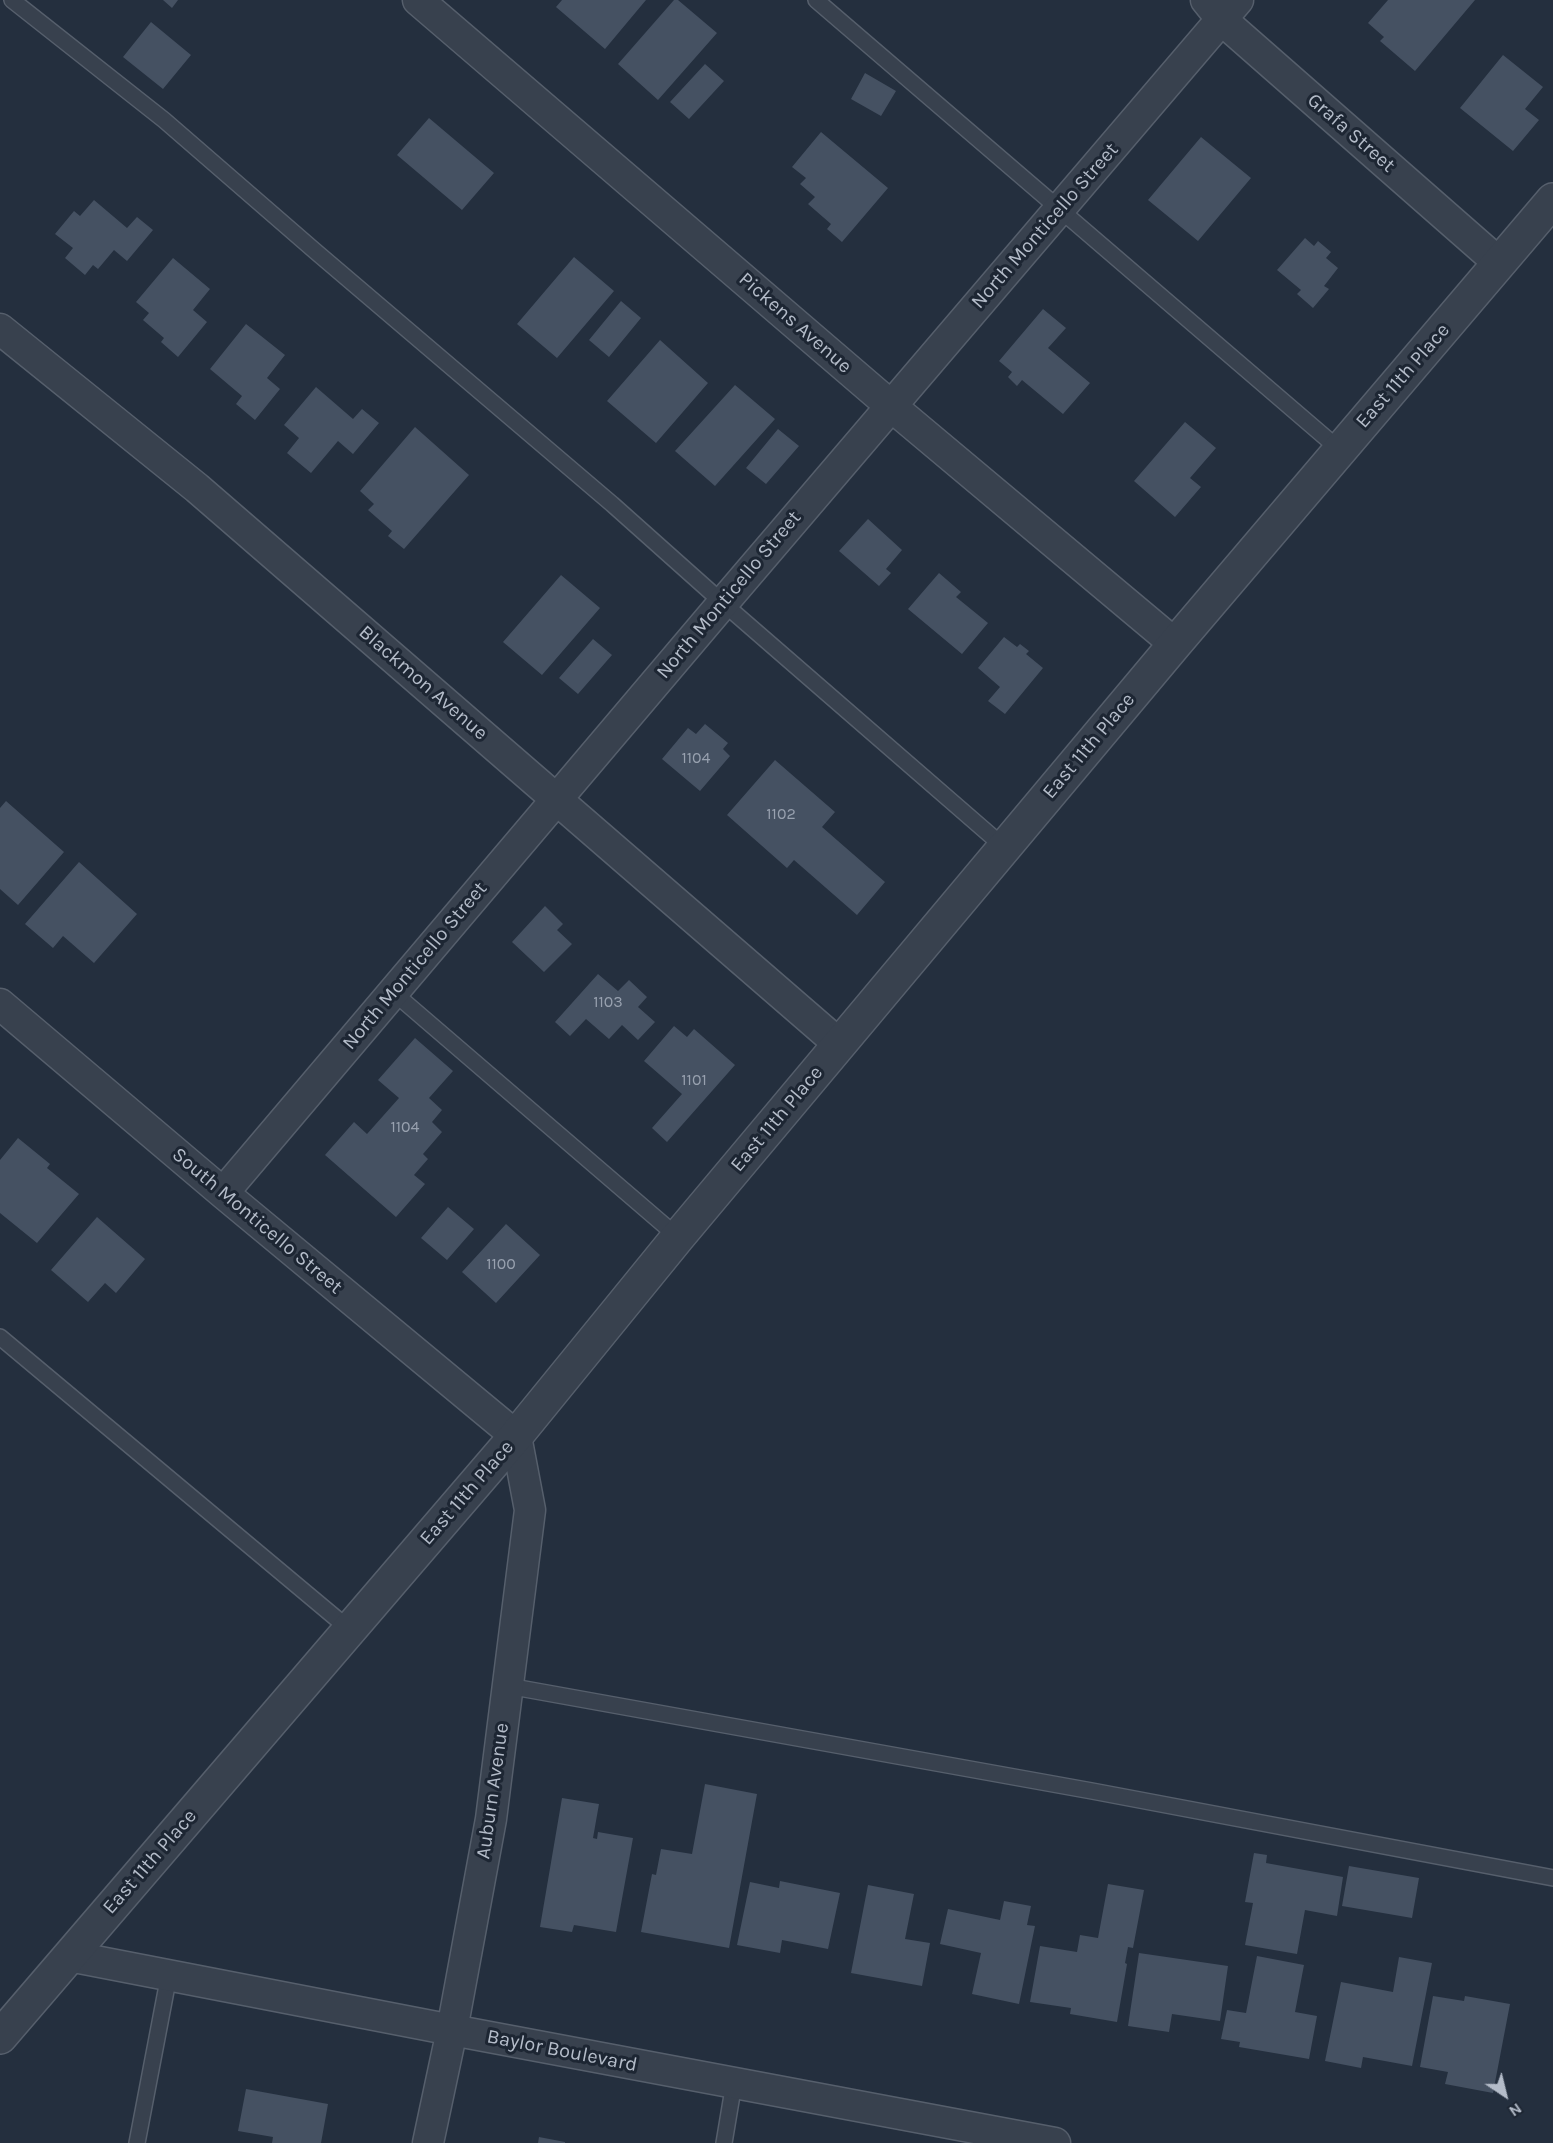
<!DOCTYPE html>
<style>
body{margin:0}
#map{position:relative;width:1553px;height:2143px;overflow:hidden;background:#242f3e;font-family:Karla,sans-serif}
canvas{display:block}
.north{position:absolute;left:1475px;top:2065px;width:60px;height:60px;-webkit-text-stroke:4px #1d2633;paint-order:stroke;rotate:145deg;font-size:16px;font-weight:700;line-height:24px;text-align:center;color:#b4bcc9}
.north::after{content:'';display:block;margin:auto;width:21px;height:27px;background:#b4bcc9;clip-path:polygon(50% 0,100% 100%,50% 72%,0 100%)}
</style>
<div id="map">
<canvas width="1553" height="2143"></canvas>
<div class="north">N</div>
</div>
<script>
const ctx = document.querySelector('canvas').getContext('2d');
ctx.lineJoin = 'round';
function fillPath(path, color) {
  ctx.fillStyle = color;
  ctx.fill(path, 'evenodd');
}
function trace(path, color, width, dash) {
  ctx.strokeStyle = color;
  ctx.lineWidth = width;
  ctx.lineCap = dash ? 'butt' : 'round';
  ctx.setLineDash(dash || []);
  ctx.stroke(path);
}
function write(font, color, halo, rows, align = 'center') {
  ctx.font = font + ' Karla,sans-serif';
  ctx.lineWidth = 6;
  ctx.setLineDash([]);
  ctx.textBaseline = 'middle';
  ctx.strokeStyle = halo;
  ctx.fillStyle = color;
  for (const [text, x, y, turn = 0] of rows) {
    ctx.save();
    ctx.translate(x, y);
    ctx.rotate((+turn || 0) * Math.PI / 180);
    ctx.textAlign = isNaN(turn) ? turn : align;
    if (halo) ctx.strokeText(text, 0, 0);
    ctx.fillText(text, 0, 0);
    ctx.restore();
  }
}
fillPath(new Path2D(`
 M 163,0 L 178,0 L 172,8 Z
 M 562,0 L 646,0 L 605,49 L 556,7 Z
 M 674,0 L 678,0 L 717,33 L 658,100 L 618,64 Z
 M 1388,0 L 1475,0 L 1415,71 L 1380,41 L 1384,37 L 1368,23 Z
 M 151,22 L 191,55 L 163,89 L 123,57 Z
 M 1503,55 L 1543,87 L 1525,109 L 1539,120 L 1513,151 L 1460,108 Z
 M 705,64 L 724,81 L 689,119 L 670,102 Z
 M 865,73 L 896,91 L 881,116 L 851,99 Z
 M 429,118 L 494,173 L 462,210 L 397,155 Z
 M 821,132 L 888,188 L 842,242 L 827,229 L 831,224 L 808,204 L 815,197 L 800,184 L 806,178 L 792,167 Z
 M 1201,137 L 1251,178 L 1198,241 L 1148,200 Z
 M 94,200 L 127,228 L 137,217 L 153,230 L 127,261 L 114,250 L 98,269 L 93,265 L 85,275 L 65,258 L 73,248 L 55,234 L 74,211 L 80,216 Z
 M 1305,238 L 1314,246 L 1318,241 L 1331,252 L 1326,258 L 1338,268 L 1324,286 L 1329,289 L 1313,308 L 1297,294 L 1301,290 L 1277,270 Z
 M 574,257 L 614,291 L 557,358 L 517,324 Z
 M 173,258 L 210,289 L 193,310 L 207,322 L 178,357 L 161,342 L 164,338 L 143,320 L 149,313 L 136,302 Z
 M 621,301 L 641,318 L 609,357 L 589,340 Z
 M 1043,309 L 1066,328 L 1048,348 L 1090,383 L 1063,414 L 1022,380 L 1017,386 L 1008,377 L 1012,372 L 999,361 Z
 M 246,324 L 285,355 L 267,378 L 280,389 L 255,420 L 236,404 L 242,396 L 210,369 Z
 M 660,340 L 708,383 L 656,443 L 607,401 Z
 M 735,385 L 775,419 L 715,486 L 675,451 Z
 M 316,387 L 353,419 L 362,409 L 379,423 L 353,454 L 338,441 L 311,473 L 287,453 L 299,438 L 284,425 Z
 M 1185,422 L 1216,448 L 1190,478 L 1201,487 L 1175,517 L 1134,481 Z
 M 415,427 L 469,475 L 404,549 L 388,536 L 392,531 L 368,510 L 374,504 L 360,491 Z
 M 778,429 L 799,446 L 766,484 L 746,468 Z
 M 868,519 L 902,550 L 886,569 L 891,573 L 879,586 L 839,551 Z
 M 939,573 L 961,592 L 956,597 L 988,623 L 962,654 L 908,609 Z
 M 561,575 L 600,608 L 542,675 L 503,642 Z
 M 1004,637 L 1017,647 L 1020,644 L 1029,651 L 1026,654 L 1043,668 L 1005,714 L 988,701 L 1000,687 L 978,668 Z
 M 593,639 L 612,655 L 578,694 L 559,678 Z
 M 705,724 L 728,743 L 723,749 L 730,756 L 700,791 L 662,759 L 688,728 L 696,734 Z
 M 775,760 L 835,812 L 822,827 L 885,882 L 857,915 L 794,860 L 787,868 L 727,815 Z
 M 6,801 L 64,852 L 18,905 L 0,889 L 0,808 Z
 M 79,862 L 137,914 L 94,963 L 63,936 L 53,948 L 25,924 Z
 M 545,906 L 563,924 L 557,930 L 572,944 L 544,972 L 512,942 Z
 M 598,974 L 618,991 L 629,980 L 647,997 L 638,1007 L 655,1022 L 638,1040 L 622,1025 L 609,1039 L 586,1019 L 570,1036 L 555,1022 Z
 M 674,1026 L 687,1037 L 694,1029 L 735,1065 L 667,1142 L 652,1128 L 682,1094 L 644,1061 Z
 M 415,1038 L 453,1071 L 429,1098 L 442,1110 L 432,1122 L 442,1132 L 423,1154 L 428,1159 L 414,1175 L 425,1184 L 396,1217 L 325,1155 L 354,1122 L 367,1134 L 399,1098 L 378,1080 Z
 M 18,1138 L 50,1164 L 47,1168 L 79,1194 L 37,1243 L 0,1213 L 0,1160 Z
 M 448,1207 L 474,1229 L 447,1260 L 421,1238 Z
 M 97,1217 L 145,1259 L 116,1293 L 105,1283 L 88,1302 L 51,1270 Z
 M 506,1224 L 540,1255 L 496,1303 L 462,1272 Z
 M 705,1784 L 757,1794 L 729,1948 L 641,1932 L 652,1874 L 656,1875 L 661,1849 L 692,1854 Z
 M 562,1798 L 599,1804 L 593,1838 L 597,1839 L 598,1832 L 633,1838 L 616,1932 L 574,1925 L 572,1932 L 540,1927 Z
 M 1254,1853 L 1267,1855 L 1266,1863 L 1343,1877 L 1337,1916 L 1305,1910 L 1297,1954 L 1245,1945 L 1253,1903 L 1245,1902 Z
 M 1349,1866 L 1419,1878 L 1412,1918 L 1342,1906 Z
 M 780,1881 L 840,1893 L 828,1949 L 782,1940 L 780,1953 L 737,1945 L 750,1882 L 779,1888 Z
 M 1108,1884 L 1144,1890 L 1133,1948 L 1128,1947 L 1125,1963 L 1127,1964 L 1117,2022 L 1070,2014 L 1071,2008 L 1030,2002 L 1040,1946 L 1077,1952 L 1080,1935 L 1098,1938 Z
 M 868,1885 L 914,1894 L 905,1939 L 930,1943 L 922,1986 L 851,1973 Z
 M 1004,1901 L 1031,1906 L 1027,1925 L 1035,1926 L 1019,2004 L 972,1994 L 981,1953 L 940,1944 L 948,1909 L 1000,1920 Z
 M 1139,1953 L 1228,1966 L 1220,2021 L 1172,2014 L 1169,2032 L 1128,2026 Z
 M 1257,1956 L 1304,1965 L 1295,2012 L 1317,2016 L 1309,2059 L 1239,2047 L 1240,2042 L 1221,2039 L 1227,2010 L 1246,2013 Z
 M 1399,1957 L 1432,1963 L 1412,2066 L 1363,2057 L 1361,2068 L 1325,2061 L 1341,1982 L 1393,1992 Z
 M 1433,1996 L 1464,2001 L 1465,1996 L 1510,2004 L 1493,2093 L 1445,2084 L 1448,2072 L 1420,2067 Z
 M 246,2089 L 328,2104 L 321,2143 L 272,2143 L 273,2137 L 238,2131 Z
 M 539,2137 L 565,2142 L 565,2143 L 538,2143 Z`), '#455162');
const service = new Path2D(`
 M 12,0 L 164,120 L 315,251 L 612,504 L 723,603 L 1004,847
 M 816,0 L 1340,450
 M 393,992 L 678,1237
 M 0,1337 L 349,1629
 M 508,1686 L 1092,1791 L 1553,1878
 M 137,2143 L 169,1975
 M 724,2143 L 734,2083`);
const minor = new Path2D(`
 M 418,0 L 891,406 L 1175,644
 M 1206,0 L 1222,20 L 1499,263
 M 0,329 L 197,488 L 839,1044
 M 0,1004 L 223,1193 L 516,1436 L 530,1510 L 491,1819 L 452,2030 L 428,2143
 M 223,1193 L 723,603 L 1238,0
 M 69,1956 L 452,2030 L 1055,2143`);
const tertiary = new Path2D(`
 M 0,2037 L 516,1436 L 678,1237 L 1175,644 L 1553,200`);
trace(service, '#565f6c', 18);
trace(minor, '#565f6c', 33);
trace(tertiary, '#565f6c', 36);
trace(service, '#38414e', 15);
trace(minor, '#38414e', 30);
trace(tertiary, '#38414e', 33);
write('16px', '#98a1af', null, [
 ["1104",696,758],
 ["1102",781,814],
 ["1103",608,1002],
 ["1101",694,1080],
 ["1104",405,1127],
 ["1100",501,1264]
]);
write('20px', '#b4bcc9', '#1d2633', [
 ["Grafa Street",1351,133,41],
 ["North Monticello Street",1045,226,-49],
 ["Pickens Avenue",795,323,41],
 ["East 11th Place",1403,376,-49],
 ["North Monticello Street",729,595,-50],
 ["Blackmon Avenue",423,683,41],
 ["East 11th Place",1089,746,-50],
 ["North Monticello Street",415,966,-50],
 ["East 11th Place",777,1119,-50],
 ["South Monticello Street",257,1221,40],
 ["East 11th Place",467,1493,-49],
 ["Auburn Avenue",493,1791,-82],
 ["East 11th Place",150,1862,-49],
 ["Baylor Boulevard",562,2051,11]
]);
</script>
